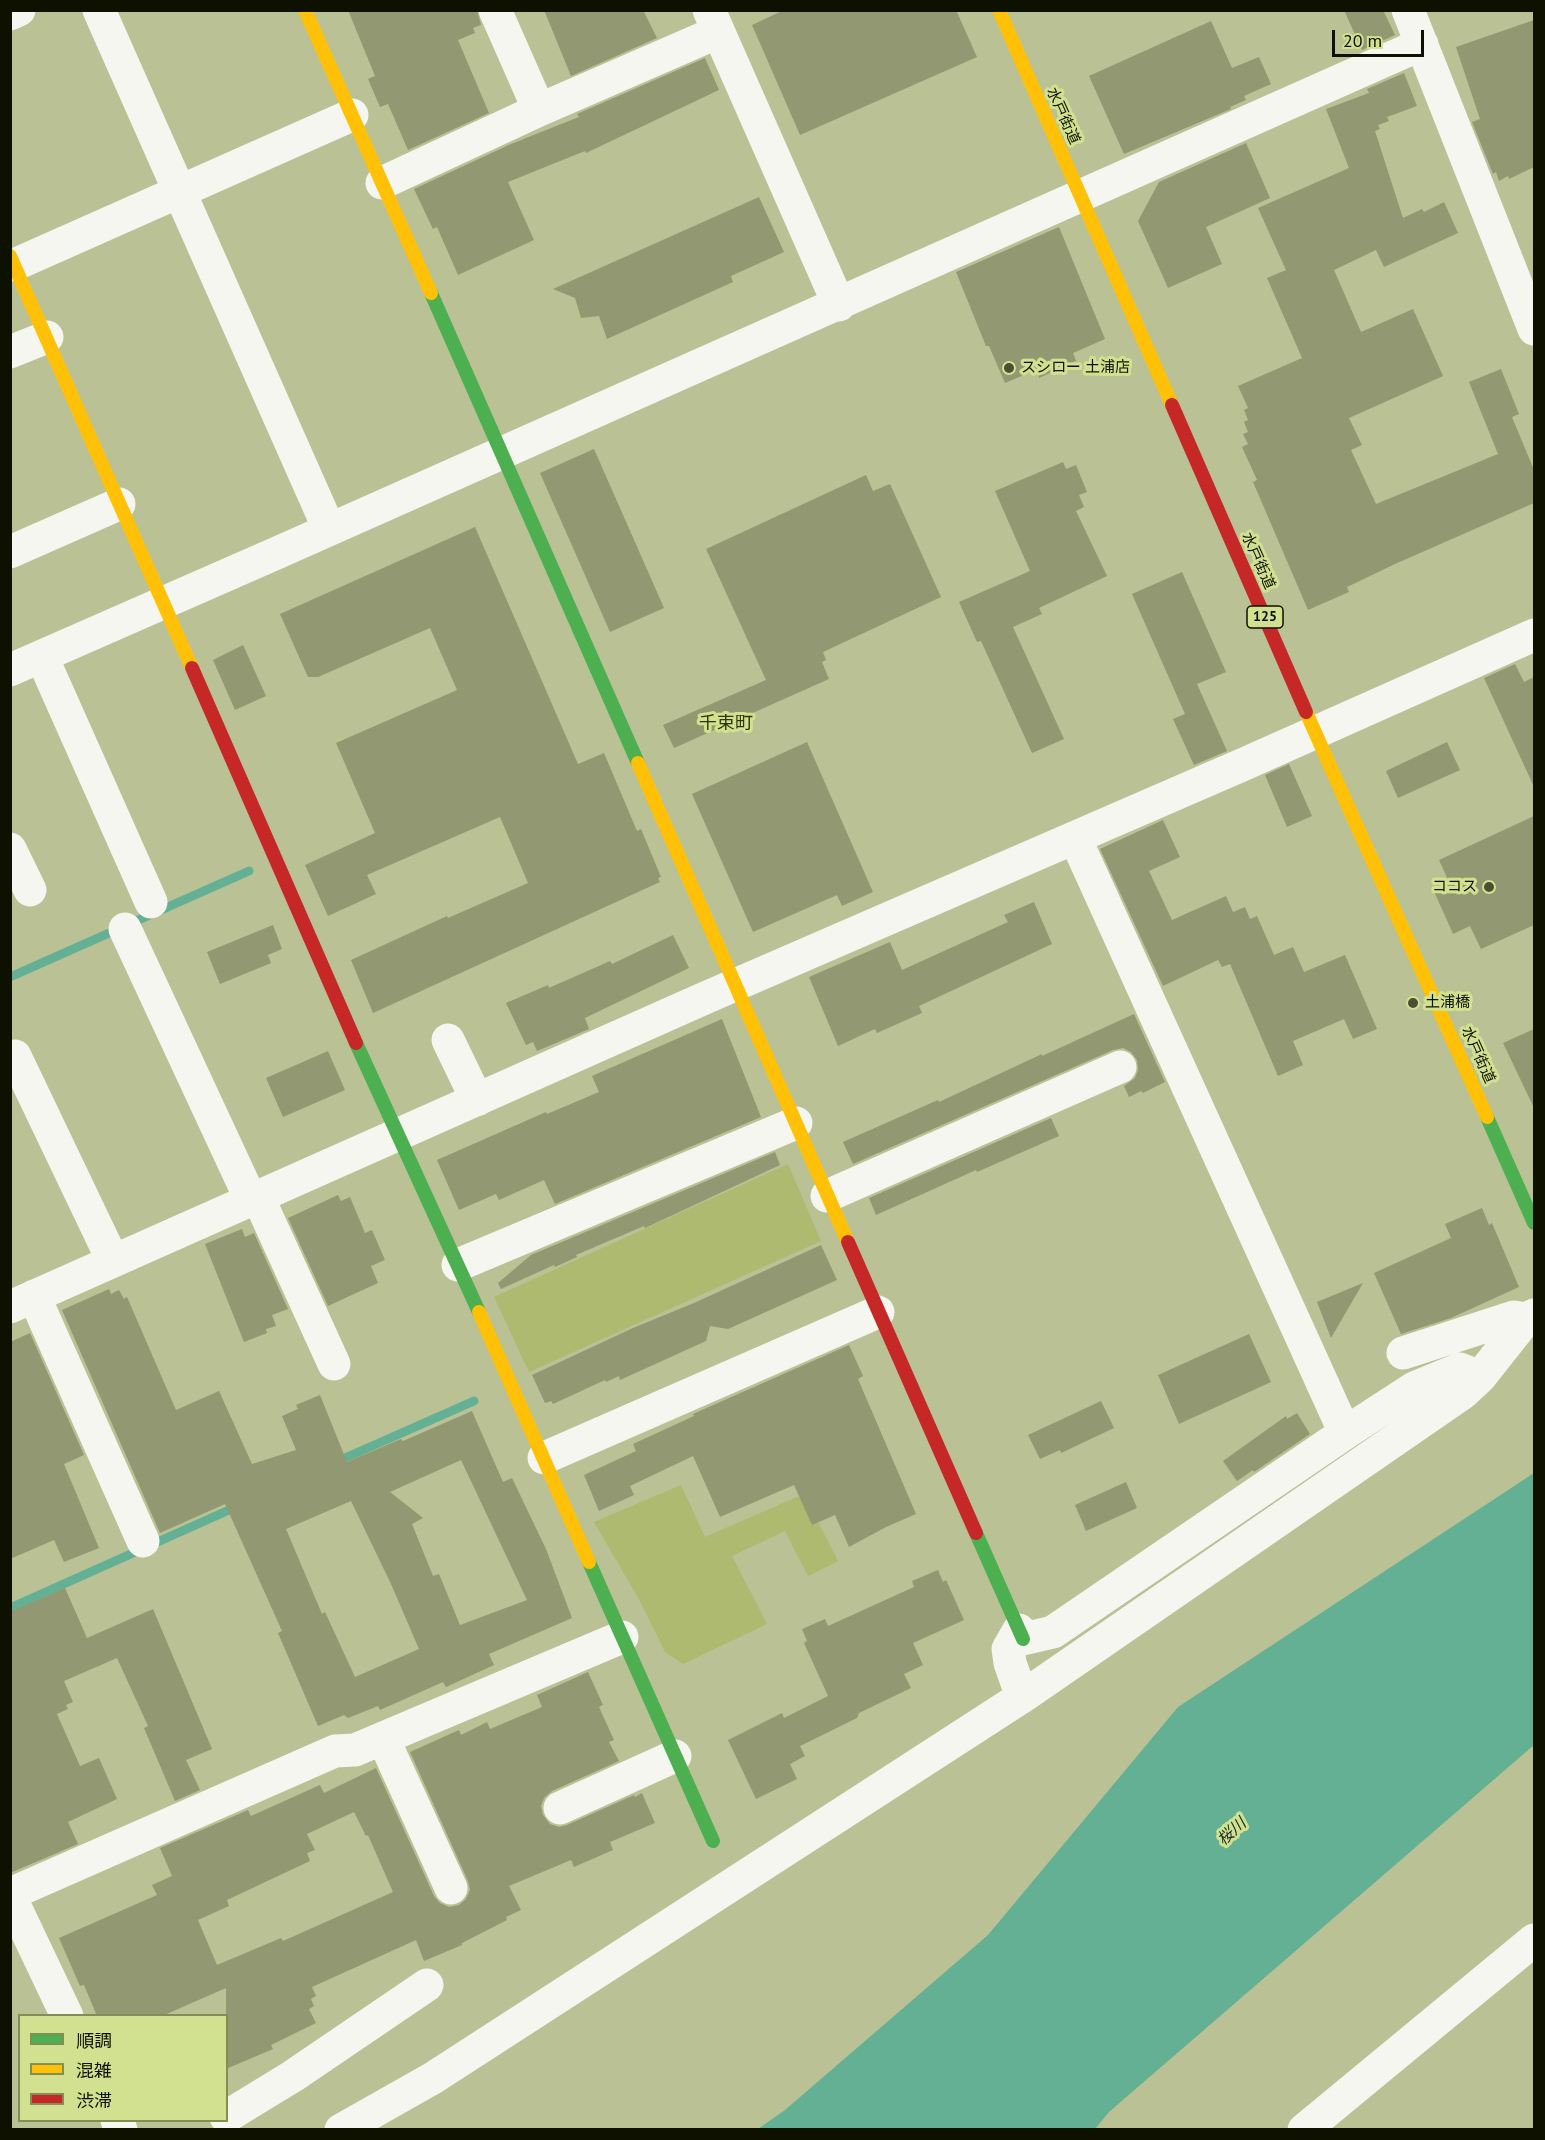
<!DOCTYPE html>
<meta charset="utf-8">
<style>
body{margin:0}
#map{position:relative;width:1545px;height:2140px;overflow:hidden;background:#b9c195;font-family:"PT Sans","Noto Sans JP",sans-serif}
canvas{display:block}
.frame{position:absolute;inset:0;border:12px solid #0e1100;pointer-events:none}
.legend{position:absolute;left:18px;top:2014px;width:210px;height:108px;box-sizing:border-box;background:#d1e18f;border:2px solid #838e56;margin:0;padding:8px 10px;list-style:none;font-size:18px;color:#0e1100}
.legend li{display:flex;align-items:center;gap:12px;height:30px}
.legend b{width:30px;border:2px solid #838e56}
.scale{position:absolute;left:1332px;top:30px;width:92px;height:27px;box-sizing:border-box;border:3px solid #0e1100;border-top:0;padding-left:8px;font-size:18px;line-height:21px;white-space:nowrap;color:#0e1100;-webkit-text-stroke:4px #d1e18f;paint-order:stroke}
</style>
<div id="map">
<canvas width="1545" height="2140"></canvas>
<div class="frame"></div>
<ul class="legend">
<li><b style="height:8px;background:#4caf50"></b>順調</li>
<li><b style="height:8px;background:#ffc107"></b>混雑</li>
<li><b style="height:8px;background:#c62828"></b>渋滞</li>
</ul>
<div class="scale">20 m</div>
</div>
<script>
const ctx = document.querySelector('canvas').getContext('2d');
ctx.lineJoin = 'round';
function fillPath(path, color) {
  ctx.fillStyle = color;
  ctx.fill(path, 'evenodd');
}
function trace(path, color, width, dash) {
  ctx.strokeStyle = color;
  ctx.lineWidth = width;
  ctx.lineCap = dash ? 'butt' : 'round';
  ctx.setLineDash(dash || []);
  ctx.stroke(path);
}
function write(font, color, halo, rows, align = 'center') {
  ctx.font = font + ' "PT Sans","Noto Sans JP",sans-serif';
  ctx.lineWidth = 6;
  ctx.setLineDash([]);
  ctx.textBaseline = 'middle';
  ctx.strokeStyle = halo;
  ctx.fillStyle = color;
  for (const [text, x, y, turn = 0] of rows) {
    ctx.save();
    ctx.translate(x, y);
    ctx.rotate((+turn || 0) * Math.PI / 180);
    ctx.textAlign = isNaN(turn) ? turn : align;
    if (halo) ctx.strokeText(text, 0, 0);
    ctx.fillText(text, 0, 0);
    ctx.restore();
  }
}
fillPath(new Path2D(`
 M 788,1164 L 821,1241 L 529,1372 L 494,1297 Z
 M 681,1485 L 705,1537 L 804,1494 L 838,1561 L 808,1576 L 785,1531 L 732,1556 L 767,1624 L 683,1664 L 665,1652 L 640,1601 L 594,1522 Z`), '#adba70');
fillPath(new Path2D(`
 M 1534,1473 L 1534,1745 L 1109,2112 L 1095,2129 L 758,2129 L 785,2110 L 988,1935 L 1178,1707 Z`), '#64b094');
trace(new Path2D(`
 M 10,977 L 249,871
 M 336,1462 L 474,1401
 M 10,1608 L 238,1506`), '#64b094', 9);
fillPath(new Path2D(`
 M 348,10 L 477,10 L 481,25 L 473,28 L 475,33 L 458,40 L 489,113 L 408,150 L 388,104 L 380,107 L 368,79 L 375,76 Z
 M 544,10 L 643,10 L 657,38 L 571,76 Z
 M 784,10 L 956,10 L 977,57 L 800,135 L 752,25 Z
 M 1344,10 L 1383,10 L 1395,35 L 1362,50 Z
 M 1534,20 L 1534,167 L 1509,179 L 1508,176 L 1499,181 L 1496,172 L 1493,174 L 1472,122 L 1480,119 L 1456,47 Z
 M 1211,21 L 1232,68 L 1259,57 L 1271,84 L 1244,96 L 1246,100 L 1230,107 L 1231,109 L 1124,154 L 1089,76 Z
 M 705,58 L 719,90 L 586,153 L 585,151 L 508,182 L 534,240 L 458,275 L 437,227 L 433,229 L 414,189 L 511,144 L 579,117 L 577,114 Z
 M 1404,73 L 1417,106 L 1387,117 L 1389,121 L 1378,125 L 1380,129 L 1375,131 L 1403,218 L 1422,209 L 1424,212 L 1444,202 L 1458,233 L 1384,267 L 1376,250 L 1334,270 L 1361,332 L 1413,309 L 1443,376 L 1349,418 L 1362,445 L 1351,450 L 1376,504 L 1498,454 L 1469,382 L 1501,369 L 1519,414 L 1512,417 L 1534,470 L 1534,503 L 1395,564 L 1347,587 L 1349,592 L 1308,610 L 1253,482 L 1257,480 L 1242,447 L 1248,444 L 1243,434 L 1248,432 L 1244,422 L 1248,420 L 1244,410 L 1248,408 L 1238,386 L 1302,358 L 1267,278 L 1286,270 L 1258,208 L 1349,168 L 1326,109 L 1369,93 L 1367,89 Z
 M 1246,143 L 1270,198 L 1206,227 L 1222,264 L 1168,288 L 1138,221 L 1159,182 Z
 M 759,197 L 784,252 L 731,276 L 733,282 L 607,339 L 599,316 L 581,318 L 575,298 L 553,289 Z
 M 1059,227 L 1105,339 L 1073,353 L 1076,361 L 1039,378 L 1036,370 L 1005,383 L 989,346 L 986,346 L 956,272 Z
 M 594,449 L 664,608 L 610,632 L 540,473 Z
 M 1063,462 L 1066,469 L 1076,465 L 1087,492 L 1079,495 L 1084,507 L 1076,511 L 1107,576 L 1039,608 L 1042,614 L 1013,627 L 1064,739 L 1032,753 L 981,641 L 977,642 L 959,602 L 1030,571 L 995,491 Z
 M 866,475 L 873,491 L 890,484 L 941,597 L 823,652 L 826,660 L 822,662 L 829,679 L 674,748 L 663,725 L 766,680 L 706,549 Z
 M 475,527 L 578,764 L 604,753 L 637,831 L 641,829 L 661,877 L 658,878 L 660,882 L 373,1013 L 351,960 L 447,916 L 448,918 L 528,883 L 500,817 L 367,875 L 376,894 L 328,916 L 305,865 L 375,833 L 336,743 L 457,690 L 430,628 L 318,677 L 308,677 L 280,614 Z
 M 1182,572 L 1226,672 L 1197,684 L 1227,751 L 1194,765 L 1173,719 L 1185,714 L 1132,594 Z
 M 243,645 L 266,696 L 235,710 L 213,660 Z
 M 1515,664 L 1524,682 L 1534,677 L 1534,787 L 1484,678 Z
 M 807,742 L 873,892 L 842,906 L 837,895 L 753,932 L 692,794 Z
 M 1447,742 L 1460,770 L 1398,798 L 1386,771 Z
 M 1289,764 L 1312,816 L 1287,827 L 1265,775 Z
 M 1534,816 L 1534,925 L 1481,949 L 1470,926 L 1453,934 L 1433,889 L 1449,882 L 1439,860 Z
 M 1163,820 L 1180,857 L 1149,871 L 1172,920 L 1226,896 L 1233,912 L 1245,907 L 1250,919 L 1257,916 L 1274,955 L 1293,947 L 1304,972 L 1345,955 L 1377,1029 L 1353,1039 L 1344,1019 L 1293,1041 L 1303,1065 L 1278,1076 L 1230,964 L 1222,967 L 1218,960 L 1163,986 L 1100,849 Z
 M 1034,902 L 1052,944 L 919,1006 L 922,1013 L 877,1033 L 875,1029 L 838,1046 L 809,977 L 890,942 L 902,970 L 1008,922 L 1004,915 Z
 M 273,925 L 282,949 L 268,955 L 271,963 L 220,984 L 207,952 Z
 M 673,935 L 689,968 L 585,1018 L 589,1029 L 537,1051 L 533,1042 L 526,1045 L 506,1003 L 548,985 L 549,988 L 610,961 L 612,964 Z
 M 1134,1014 L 1165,1082 L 1143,1093 L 1141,1091 L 1129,1097 L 1124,1086 L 1135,1078 L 1138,1070 L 1137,1060 L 1131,1052 L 1123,1048 L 1113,1050 L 853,1164 L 843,1142 L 938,1100 L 939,1102 L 1042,1054 L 1042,1056 Z
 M 722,1019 L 761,1117 L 555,1204 L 544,1180 L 499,1200 L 496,1194 L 459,1210 L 437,1160 L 546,1112 L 547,1114 L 599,1092 L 592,1076 Z
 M 1534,1029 L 1534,1108 L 1503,1043 Z
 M 328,1051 L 345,1090 L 283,1117 L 266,1078 Z
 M 1051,1118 L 1059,1136 L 977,1172 L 976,1170 L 876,1215 L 869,1198 Z
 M 775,1152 L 780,1165 L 645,1228 L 644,1226 L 576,1255 L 577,1257 L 555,1267 L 554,1265 L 501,1289 L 498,1283 L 531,1255 Z
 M 338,1195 L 341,1201 L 350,1197 L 365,1233 L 372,1230 L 385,1260 L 371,1266 L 378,1283 L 328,1306 L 288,1218 Z
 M 1482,1208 L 1489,1225 L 1492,1223 L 1519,1287 L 1451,1318 L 1401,1334 L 1374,1273 L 1451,1238 L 1445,1224 Z
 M 242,1229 L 245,1237 L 254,1233 L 288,1309 L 272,1315 L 276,1326 L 266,1329 L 267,1333 L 244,1342 L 205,1244 Z
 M 821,1245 L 837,1280 L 728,1329 L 710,1326 L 706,1341 L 620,1380 L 619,1376 L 606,1382 L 605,1380 L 553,1404 L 551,1401 L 545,1403 L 532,1375 L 633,1328 L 694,1303 Z
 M 1363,1283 L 1331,1338 L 1317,1302 Z
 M 109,1289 L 111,1294 L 119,1290 L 124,1299 L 127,1297 L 176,1410 L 219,1391 L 252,1464 L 296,1450 L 282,1416 L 298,1409 L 296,1405 L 320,1395 L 347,1462 L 401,1439 L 403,1441 L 472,1411 L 503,1482 L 512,1478 L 546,1549 L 572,1618 L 489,1654 L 494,1665 L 446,1687 L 443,1682 L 380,1710 L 378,1706 L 348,1718 L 344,1715 L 318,1726 L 278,1633 L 282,1631 L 225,1504 L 160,1533 L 62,1310 ZM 461,1460 L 527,1600 L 460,1625 L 439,1574 L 433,1576 L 412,1524 L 423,1518 L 390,1492 ZM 351,1501 L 391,1584 L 419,1649 L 355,1677 L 325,1612 L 322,1614 L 286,1529 Z
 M 30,1333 L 84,1455 L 64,1464 L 99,1548 L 64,1562 L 54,1540 L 10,1559 L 10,1342 Z
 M 1249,1334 L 1271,1382 L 1179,1424 L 1158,1375 Z
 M 849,1345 L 863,1376 L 858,1379 L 916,1514 L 886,1527 L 849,1547 L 835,1515 L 812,1525 L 794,1485 L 720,1517 L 693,1456 L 630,1486 L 634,1495 L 599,1511 L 584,1475 L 636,1451 L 633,1444 L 694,1416 L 693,1414 Z
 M 1101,1401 L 1114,1428 L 1061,1453 L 1060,1450 L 1040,1459 L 1028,1435 Z
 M 1297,1413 L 1310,1434 L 1254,1472 L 1253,1470 L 1237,1481 L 1223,1461 L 1286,1416 L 1287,1419 Z
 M 1126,1482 L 1137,1508 L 1086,1531 L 1075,1505 Z
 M 938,1570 L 943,1582 L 946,1580 L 964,1620 L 913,1643 L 923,1665 L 904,1674 L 911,1688 L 859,1713 L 857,1718 L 800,1746 L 805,1756 L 790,1764 L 797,1779 L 756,1799 L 728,1740 L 782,1713 L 784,1718 L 828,1696 L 804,1643 L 807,1641 L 802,1629 L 825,1619 L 828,1626 L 914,1587 L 912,1581 Z
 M 65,1588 L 87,1638 L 153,1609 L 212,1749 L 186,1760 L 200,1790 L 175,1801 L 144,1728 L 148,1726 L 117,1658 L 64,1681 L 73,1702 L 66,1705 L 68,1709 L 57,1714 L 80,1766 L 99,1758 L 117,1799 L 68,1822 L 78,1844 L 10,1873 L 10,1612 Z
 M 588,1672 L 603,1705 L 599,1707 L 614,1740 L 609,1742 L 619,1761 L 552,1791 L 544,1798 L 541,1806 L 543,1815 L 550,1824 L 559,1827 L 567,1825 L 634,1795 L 635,1797 L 642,1793 L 655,1823 L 610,1842 L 613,1850 L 574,1867 L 571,1860 L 509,1886 L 521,1910 L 506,1917 L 507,1920 L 462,1943 L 462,1945 L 424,1961 L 416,1940 L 312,1987 L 316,1996 L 311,1999 L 314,2006 L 309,2009 L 316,2023 L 271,2045 L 273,2049 L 226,2069 L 226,1988 L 162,2016 L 97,2016 L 84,1985 L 80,1986 L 59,1938 L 157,1895 L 152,1885 L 172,1876 L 160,1848 L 248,1810 L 251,1816 L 320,1785 L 324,1793 L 376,1768 L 434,1896 L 440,1903 L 449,1907 L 459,1905 L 466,1899 L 470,1890 L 468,1881 L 410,1752 L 459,1730 L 461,1735 L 487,1722 L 490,1729 L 542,1707 L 537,1695 ZM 354,1812 L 366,1836 L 368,1835 L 393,1892 L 283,1941 L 281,1938 L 217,1965 L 198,1920 L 229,1906 L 227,1900 L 310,1861 L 307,1853 L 315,1850 L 307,1834 Z`), '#929871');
trace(new Path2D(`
 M 99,10 L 329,529
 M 495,10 L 539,110
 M 709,10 L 839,305
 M 1408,10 L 1534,329
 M 10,14 L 19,10
 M 382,183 L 539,110 L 718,32
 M 14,265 L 352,115
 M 10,352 L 47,337
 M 10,552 L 119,504
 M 42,657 L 151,902
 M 10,670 C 482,464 952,253 1422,44
 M 1075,838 L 1345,1433
 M 10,849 L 30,890
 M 125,929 L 251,1200
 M 448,1040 L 477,1100
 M 15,1056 L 113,1261
 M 827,1196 L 1120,1067
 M 258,1197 L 334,1364
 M 458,1265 L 796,1123
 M 34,1296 L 143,1541
 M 10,1307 L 705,998 L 1242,765 L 1534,635
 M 1403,1353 L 1514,1317 L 1526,1319
 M 544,1458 L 878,1312
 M 1019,1630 L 1008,1649 L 1010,1663 L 1022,1697
 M 1023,1639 L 1053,1632 L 1345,1433 L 1414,1388 L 1460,1369 L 1480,1377
 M 383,1738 L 451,1888
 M 560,1808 L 675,1756
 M 10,1894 L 335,1751 L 355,1750 L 622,1637
 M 10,1896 L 67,2016
 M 226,2117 L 293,2076 L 427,1985
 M 117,2120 L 121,2130
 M 341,2130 L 433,2078 L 1025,1695 L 1463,1393 L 1480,1377 L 1526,1319 L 1534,1315
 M 1304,2130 L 1534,1940`), '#f4f6ef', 33);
trace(new Path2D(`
 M 431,293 L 638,763
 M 356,1043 L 479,1312
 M 1487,1117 L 1534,1223
 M 976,1533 L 1023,1639
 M 589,1562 L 713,1841`), '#4caf50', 14);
trace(new Path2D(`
 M 305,10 L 431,293
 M 999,10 L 1172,405
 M 10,256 L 192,668
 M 1306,712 L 1487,1117
 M 638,763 L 848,1242
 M 479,1312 L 589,1562`), '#ffc107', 14);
trace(new Path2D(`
 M 1172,405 L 1306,712
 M 192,668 L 356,1043
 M 848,1242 L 976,1533`), '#c62828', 14);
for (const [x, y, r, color] of [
 [1009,368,6,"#4a4f34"],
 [1489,887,6,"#4a4f34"],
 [1413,1003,6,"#4a4f34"]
]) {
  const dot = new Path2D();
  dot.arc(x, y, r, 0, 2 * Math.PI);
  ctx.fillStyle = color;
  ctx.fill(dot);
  trace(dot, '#d1e18f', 2);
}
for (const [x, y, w] of [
 [1265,617,36]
]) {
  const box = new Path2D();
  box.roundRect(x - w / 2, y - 11, w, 22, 4.5);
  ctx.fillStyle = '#d1e18f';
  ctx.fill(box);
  trace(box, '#0e1100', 1.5);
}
write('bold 14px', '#0e1100', null, [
 ["125",1265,617]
]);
write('15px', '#0e1100', '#d1e18f', [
 ["水戸街道",1063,116,66],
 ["水戸街道",1258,561,66],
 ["水戸街道",1478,1055,66]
]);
write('15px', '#0e1100', '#d1e18f', [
 ["スシロー 土浦店",1021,368],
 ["ココス",1477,887,"right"],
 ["土浦橋",1425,1003]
], 'left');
write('italic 16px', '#172e29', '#d1e18f', [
 ["桜川",1232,1832,-42]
]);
write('18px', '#2e3508', '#d1e18f', [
 ["千束町",726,724]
]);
</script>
